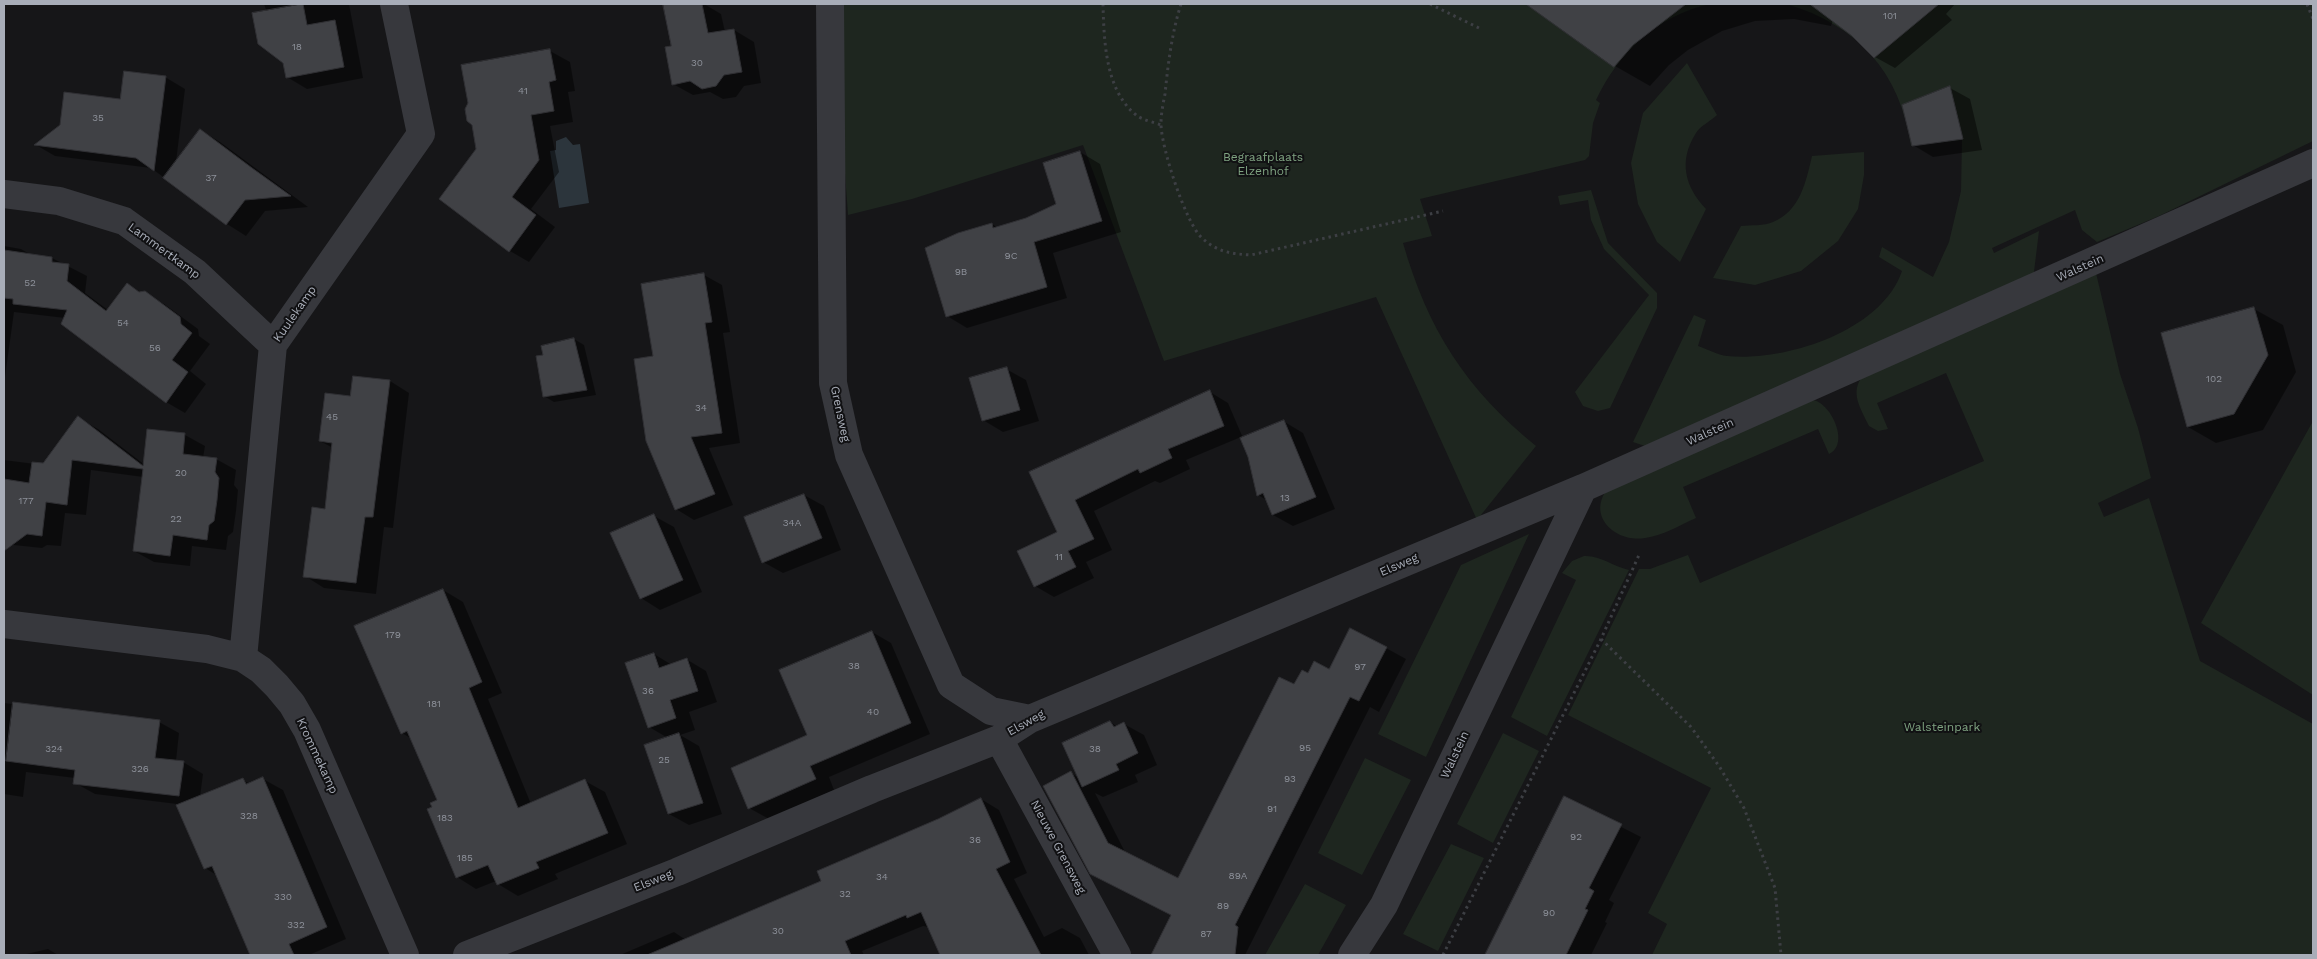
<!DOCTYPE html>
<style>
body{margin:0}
#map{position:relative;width:2317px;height:959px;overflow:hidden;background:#161618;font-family:"Work Sans",sans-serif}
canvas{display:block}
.frame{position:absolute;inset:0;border:5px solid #a8adb8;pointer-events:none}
</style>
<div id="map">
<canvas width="2317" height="959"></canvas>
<div class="frame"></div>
</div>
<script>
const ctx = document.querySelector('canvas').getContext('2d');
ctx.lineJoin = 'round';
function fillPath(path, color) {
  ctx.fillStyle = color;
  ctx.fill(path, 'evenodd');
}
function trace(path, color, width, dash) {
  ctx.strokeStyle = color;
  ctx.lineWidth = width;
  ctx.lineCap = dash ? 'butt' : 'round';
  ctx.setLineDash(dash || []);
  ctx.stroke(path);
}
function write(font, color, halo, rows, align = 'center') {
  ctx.font = font + ' "Work Sans",sans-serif';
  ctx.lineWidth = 4;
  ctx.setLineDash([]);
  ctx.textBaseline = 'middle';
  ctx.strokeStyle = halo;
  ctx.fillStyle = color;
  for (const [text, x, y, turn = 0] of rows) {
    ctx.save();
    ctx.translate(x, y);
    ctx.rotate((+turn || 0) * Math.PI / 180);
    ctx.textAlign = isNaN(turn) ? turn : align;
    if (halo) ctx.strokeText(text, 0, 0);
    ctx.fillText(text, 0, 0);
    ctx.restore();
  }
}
fillPath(new Path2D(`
 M 835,4 L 1710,4 C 1657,16 1619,52 1596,100 L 1600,103 L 1593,123 L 1589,156 L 1585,160 L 1420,199 L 1432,236 L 1403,243 C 1428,330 1466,389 1536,446 L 1477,520 L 1376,297 L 1164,361 L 1083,145 L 912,199 L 848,215 L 835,37 Z
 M 1786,4 L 2313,4 L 2313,141 L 2159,216 L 2097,242 L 2082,230 L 2075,210 L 1992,248 L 1994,253 L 2039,231 L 2033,280 L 1645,446 L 1633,442 L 1694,315 L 1706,320 L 1698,346 C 1707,349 1718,355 1727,356 C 1785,362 1882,331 1902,271 L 1879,257 L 1882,247 L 1933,277 L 1949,242 L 1961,191 L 1962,140 L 1911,146 C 1900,72 1858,25 1786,4 Z
 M 1687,63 L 1717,115 C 1711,121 1700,126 1696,133 C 1678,161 1685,187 1706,209 L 1680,262 L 1657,242 L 1638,204 L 1631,163 L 1643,113 Z
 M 1864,152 L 1864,175 L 1858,209 L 1838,241 L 1801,271 L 1755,285 L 1713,278 L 1741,226 C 1751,225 1764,226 1773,222 C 1800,211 1806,182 1812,156 Z
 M 1591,190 L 1608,243 L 1657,293 L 1657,308 L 1610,408 L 1598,411 L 1583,406 L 1575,392 L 1649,295 L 1604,249 L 1591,220 L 1588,200 L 1560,205 L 1558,196 Z
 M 2096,273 L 2120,374 L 2138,428 L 2151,478 L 2098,503 L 2104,517 L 2149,498 L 2200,661 L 2313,724 L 2313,955 L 1652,955 L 1667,924 L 1648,913 L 1711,788 L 1568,715 L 1639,569 L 1650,569 L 1688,555 L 1700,583 L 1984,461 L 1946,373 L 1877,403 L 1888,429 L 1878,431 L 1869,426 C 1861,409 1849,392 1863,376 Z
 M 1812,400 C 1830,401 1851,444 1829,454 L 1818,429 L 1683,487 L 1696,518 C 1680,525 1662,536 1645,538 C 1615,543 1585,515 1609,487 Z
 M 2313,421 L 2313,695 L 2201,623 Z
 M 1529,534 L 1426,757 L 1378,734 L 1461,565 Z
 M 1584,556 C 1600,555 1612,566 1629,570 L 1547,736 L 1511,717 L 1576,580 L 1562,573 L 1572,561 Z
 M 1503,733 L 1539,751 L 1493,843 L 1457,824 Z
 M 1365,758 L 1411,780 L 1362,875 L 1318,853 Z
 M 1451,844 L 1484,858 L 1438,951 L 1403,934 Z
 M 1305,884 L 1346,905 L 1318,955 L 1265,955 Z`), '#1e261f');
fillPath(new Path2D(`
 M 566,137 L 573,145 L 580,144 L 589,203 L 559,208 L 550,151 L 556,150 L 556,141 Z`), '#2c353c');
fillPath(new Path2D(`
 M 264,4 L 349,4 L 363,78 L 307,89 L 287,77 L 284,62 Z
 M 690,4 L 704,4 L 721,14 L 725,32 L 734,30 L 754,42 L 761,83 L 744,86 L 736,97 L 723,99 L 710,92 L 693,95 L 673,84 L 673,47 L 665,7 Z
 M 1556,4 L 1838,4 L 1831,26 L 1794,19 L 1755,21 L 1722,31 L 1688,50 L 1669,65 L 1650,86 L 1615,66 L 1546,16 Z
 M 1866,4 L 1955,4 L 1946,14 L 1952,20 L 1895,68 L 1875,57 L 1847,30 Z
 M 550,51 L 570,62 L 575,91 L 568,92 L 573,122 L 550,126 L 559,172 L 531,209 L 555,227 L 529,262 L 510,251 L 440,199 Z
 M 165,77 L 185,89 L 176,162 L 200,130 L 220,142 L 308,207 L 265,211 L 246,236 L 227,224 L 151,168 L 55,156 L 36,145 L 61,126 L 121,101 Z
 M 1950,88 L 1970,99 L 1982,150 L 1933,157 L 1913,145 Z
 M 1080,152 L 1100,164 L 1121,232 L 1053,253 L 1067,298 L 967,328 L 947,316 L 992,224 L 998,228 L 1027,219 L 1057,205 Z
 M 4,246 L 21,249 L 33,256 L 52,258 L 87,276 L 85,293 L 108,310 L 127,285 L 164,304 L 198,329 L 199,336 L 210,344 L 190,371 L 206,384 L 185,413 L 166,402 L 65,318 L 14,312 L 4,384 Z
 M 704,275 L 722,285 L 730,332 L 723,333 L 740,443 L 709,448 L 733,505 L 694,520 L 676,509 L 654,357 Z
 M 2254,309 L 2283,325 L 2296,372 L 2263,430 L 2216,443 L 2188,427 Z
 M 574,339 L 584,345 L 596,395 L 554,402 L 544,396 L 545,356 Z
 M 1006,369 L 1026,380 L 1039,421 L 1003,432 L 983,420 Z
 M 390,381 L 409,393 L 393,528 L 384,527 L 376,594 L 324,588 L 305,576 L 326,511 L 333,448 L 320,441 L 351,397 Z
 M 1210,392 L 1228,403 L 1243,438 L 1283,421 L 1303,433 L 1335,509 L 1293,526 L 1273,515 L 1268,501 L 1258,495 L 1249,457 L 1241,437 L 1186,460 L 1190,469 L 1160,483 L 1155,481 L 1094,511 L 1112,550 L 1086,562 L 1094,578 L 1054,597 L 1035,586 L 1058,533 L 1030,473 Z
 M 78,418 L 98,429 L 145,465 L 149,430 L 185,435 L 205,446 L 203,458 L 216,459 L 236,470 L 234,485 L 238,490 L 236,511 L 233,532 L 228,536 L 226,550 L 192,546 L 190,566 L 154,562 L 134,551 L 143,477 L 91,470 L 86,515 L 65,513 L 61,546 L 47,545 L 42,548 L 4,544 L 4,460 L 43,465 Z
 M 804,495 L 824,506 L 841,550 L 783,573 L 763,562 Z
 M 654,516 L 674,527 L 702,592 L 660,610 L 641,598 Z
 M 443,590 L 463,602 L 502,693 L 488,699 L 531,804 L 585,781 L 605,792 L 627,844 L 555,874 L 558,879 L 518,896 L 498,884 L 496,881 L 476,889 L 457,877 L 434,808 L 438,801 L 412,739 L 402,733 Z
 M 872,632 L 891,643 L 930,734 L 829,777 L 834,790 L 769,819 L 749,808 L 809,736 Z
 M 1386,648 L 1406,659 L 1379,712 L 1370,707 L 1245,955 L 1153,955 L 1173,915 L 1112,884 L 1071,773 L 1079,778 L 1110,722 L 1118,727 L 1124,724 L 1144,735 L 1157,765 L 1135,775 L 1138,782 L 1103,797 L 1095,793 L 1126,854 L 1179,880 L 1294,686 L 1309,675 L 1330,671 Z
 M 654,654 L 672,665 L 686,659 L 706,671 L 717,702 L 689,712 L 695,730 L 680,735 L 699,746 L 722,814 L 689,825 L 669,814 L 668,738 L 649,727 Z
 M 4,703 L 159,722 L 179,733 L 176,761 L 183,762 L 203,774 L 200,797 L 243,780 L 250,784 L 263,779 L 283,790 L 346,939 L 309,955 L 252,955 L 218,876 L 205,868 L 177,804 L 95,794 L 75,783 L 75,778 L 26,772 L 23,797 L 4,794 Z
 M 1564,798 L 1641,837 L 1609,900 L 1614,903 L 1605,922 L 1607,923 L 1591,955 L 1486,955 Z
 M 981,799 L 999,810 L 1027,873 L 1014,879 L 1044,937 L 1062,928 L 1080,938 L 1089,955 L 941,955 L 929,927 L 923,926 L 862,951 L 864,955 L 620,955 L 674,932 L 686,940 L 823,882 Z
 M 48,949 L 58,955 L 22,955 Z`), '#0007');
const building = new Path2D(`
 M 303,4 L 307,25 L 335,20 L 344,67 L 286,78 L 283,63 L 258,44 L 252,13 Z
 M 663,4 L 702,4 L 708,33 L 734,29 L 742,72 L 724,75 L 716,86 L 702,89 L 690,81 L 672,85 L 665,47 L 671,46 Z
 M 1526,4 L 1686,4 L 1633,45 L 1614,67 Z
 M 1810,4 L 1939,4 L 1874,58 L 1852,36 Z
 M 550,49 L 556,80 L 549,82 L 554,111 L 531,115 L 539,160 L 512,197 L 536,215 L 509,252 L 439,199 L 476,149 L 472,125 L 467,121 L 465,109 L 468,103 L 461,65 Z
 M 124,71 L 166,76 L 154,171 L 136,158 L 34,145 L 60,125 L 64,92 L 120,99 Z
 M 1950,86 L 1963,139 L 1912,146 L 1902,105 Z
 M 200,129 L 252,168 L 291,196 L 245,200 L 226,225 L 163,178 Z
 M 1080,151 L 1102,221 L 1034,242 L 1047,287 L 946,317 L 925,248 L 958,233 L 992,223 L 993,228 L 1026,218 L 1056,204 L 1043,163 Z
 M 4,250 L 52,257 L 52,262 L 69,264 L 67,281 L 106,311 L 127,283 L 139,292 L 145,291 L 180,317 L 181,324 L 192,333 L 172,360 L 188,372 L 166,403 L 61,324 L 67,310 L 13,304 L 13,299 L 4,298 Z
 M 704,273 L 712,322 L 705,323 L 722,433 L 691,437 L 715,494 L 675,510 L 646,441 L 634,359 L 653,356 L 641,284 Z
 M 2254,307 L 2268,355 L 2234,414 L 2187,427 L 2161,333 Z
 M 574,338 L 587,390 L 543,397 L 536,356 L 543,355 L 541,346 Z
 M 1007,367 L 1020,410 L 982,421 L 969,378 Z
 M 353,376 L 390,380 L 373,517 L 365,517 L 356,583 L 303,577 L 312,507 L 325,509 L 332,443 L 319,441 L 325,393 L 350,396 Z
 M 1210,390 L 1224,426 L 1168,449 L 1172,458 L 1140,473 L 1138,469 L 1075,500 L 1094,539 L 1068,551 L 1076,567 L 1034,587 L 1017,551 L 1057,532 L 1029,472 Z
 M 78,416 L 143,466 L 147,429 L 185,433 L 183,454 L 217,458 L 215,472 L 219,478 L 217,500 L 214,521 L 209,525 L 207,540 L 173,535 L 170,556 L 133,551 L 143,469 L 72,460 L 67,505 L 46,502 L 42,536 L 27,534 L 4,551 L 4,479 L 29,483 L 32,462 L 43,463 Z
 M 1284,420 L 1316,497 L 1272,515 L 1263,493 L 1257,496 L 1248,457 L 1240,438 Z
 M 804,494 L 822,538 L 762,563 L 744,517 Z
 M 654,514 L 683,580 L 640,599 L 610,533 Z
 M 443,589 L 482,682 L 469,688 L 518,808 L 585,779 L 608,833 L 536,862 L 539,868 L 497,885 L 488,865 L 456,878 L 427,809 L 432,807 L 430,803 L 437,800 L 407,731 L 401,734 L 354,626 Z
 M 1350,628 L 1387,647 L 1359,701 L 1350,697 L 1235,925 L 1238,927 L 1235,955 L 1151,955 L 1171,915 L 1090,874 L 1043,786 L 1071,771 L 1108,843 L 1178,878 L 1279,677 L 1294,684 L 1302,670 L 1308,673 L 1314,661 L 1329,669 Z
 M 872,631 L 911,723 L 810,766 L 816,779 L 748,809 L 731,768 L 807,735 L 779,670 Z
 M 654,653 L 659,668 L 687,658 L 698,691 L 670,700 L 676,718 L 648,728 L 625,663 Z
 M 13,702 L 160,720 L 155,758 L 184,761 L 179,796 L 73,784 L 75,770 L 6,761 Z
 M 1110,721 L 1114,727 L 1124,722 L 1138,753 L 1116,764 L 1119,770 L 1082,787 L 1062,743 Z
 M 679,733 L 703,803 L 668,814 L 644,745 Z
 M 263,777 L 327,927 L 289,944 L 294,955 L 250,955 L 212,866 L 204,869 L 176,805 L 243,778 L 246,784 Z
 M 1564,796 L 1622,824 L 1589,888 L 1594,891 L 1585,909 L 1588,910 L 1566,955 L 1485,955 Z
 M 981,798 L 1010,862 L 996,869 L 1041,955 L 940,955 L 921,912 L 907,918 L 906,915 L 845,941 L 851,955 L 647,955 L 821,881 L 817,871 L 938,819 Z`);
fillPath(building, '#404145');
trace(building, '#303034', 1);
trace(new Path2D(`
 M 1103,4 C 1104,40 1105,90 1136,115 C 1142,120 1154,122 1161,125
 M 1181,4 C 1172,32 1168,64 1165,94 C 1163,104 1161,114 1161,124 C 1161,147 1186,224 1202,238 C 1217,252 1232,254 1251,255 L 1443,211
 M 1430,4 L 1481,29
 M 2307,4 L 2313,19
 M 1601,639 L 1691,727 L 1719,766 L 1744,808 L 1775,888 L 1781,955
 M 1443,955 L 1601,639 L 1639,555`), '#3d3f44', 3, [2.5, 4]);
trace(new Path2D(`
 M 830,4 L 833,383 L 849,455 L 951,685 L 991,711 L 1030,719
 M 4,194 L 59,201 L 124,221 L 195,272 L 273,345
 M 4,624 L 207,649 L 243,658 L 261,670 L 277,686 L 292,704 L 307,730 L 405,955
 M 243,658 L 273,345 L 421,134 L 394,4
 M 999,739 L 1117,955
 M 467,955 L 677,872 L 872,789 L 999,739 L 1030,719 L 1583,488 L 2313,163
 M 1352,955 L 1384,905 L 1583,488`), '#37383d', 28);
write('10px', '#8e929b', null, [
 ["101",1890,16],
 ["18",297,47],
 ["30",697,63],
 ["41",523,91],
 ["35",98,118],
 ["37",211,178],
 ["9C",1011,256],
 ["9B",961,272],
 ["52",30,283],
 ["54",123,323],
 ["56",155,348],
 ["102",2214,379],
 ["34",701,408],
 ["45",332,417],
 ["20",181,473],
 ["13",1285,498],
 ["177",26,501],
 ["22",176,519],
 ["34A",792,523],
 ["11",1059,557],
 ["179",393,635],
 ["38",854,666],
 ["97",1360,667],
 ["36",648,691],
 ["181",434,704],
 ["40",873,712],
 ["95",1305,748],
 ["324",54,749],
 ["38",1095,749],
 ["25",664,760],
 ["326",140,769],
 ["93",1290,779],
 ["91",1272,809],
 ["328",249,816],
 ["183",445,818],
 ["92",1576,837],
 ["36",975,840],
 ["185",465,858],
 ["89A",1238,876],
 ["34",882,877],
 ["32",845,894],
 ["330",283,897],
 ["89",1223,906],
 ["90",1549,913],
 ["332",296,925],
 ["30",778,931],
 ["87",1206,934]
]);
write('12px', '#7fa381', '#111113', [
 ["Begraafplaats",1263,157],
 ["Elzenhof",1263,171],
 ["Walsteinpark",1942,727]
]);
write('12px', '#a8adb8', '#111113', [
 ["Lammertkamp",164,251,36],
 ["Walstein",2080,268,-24],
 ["Kuulekamp",295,314,-55],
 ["Grensweg",840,414,78],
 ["Walstein",1710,432,-24],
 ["Elsweg",1399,565,-23],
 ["Elsweg",1026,723,-29],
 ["Walstein",1455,755,-65],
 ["Krommekamp",317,756,65],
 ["Nieuwe Grensweg",1058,847,62],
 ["Elsweg",653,881,-22]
]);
</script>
